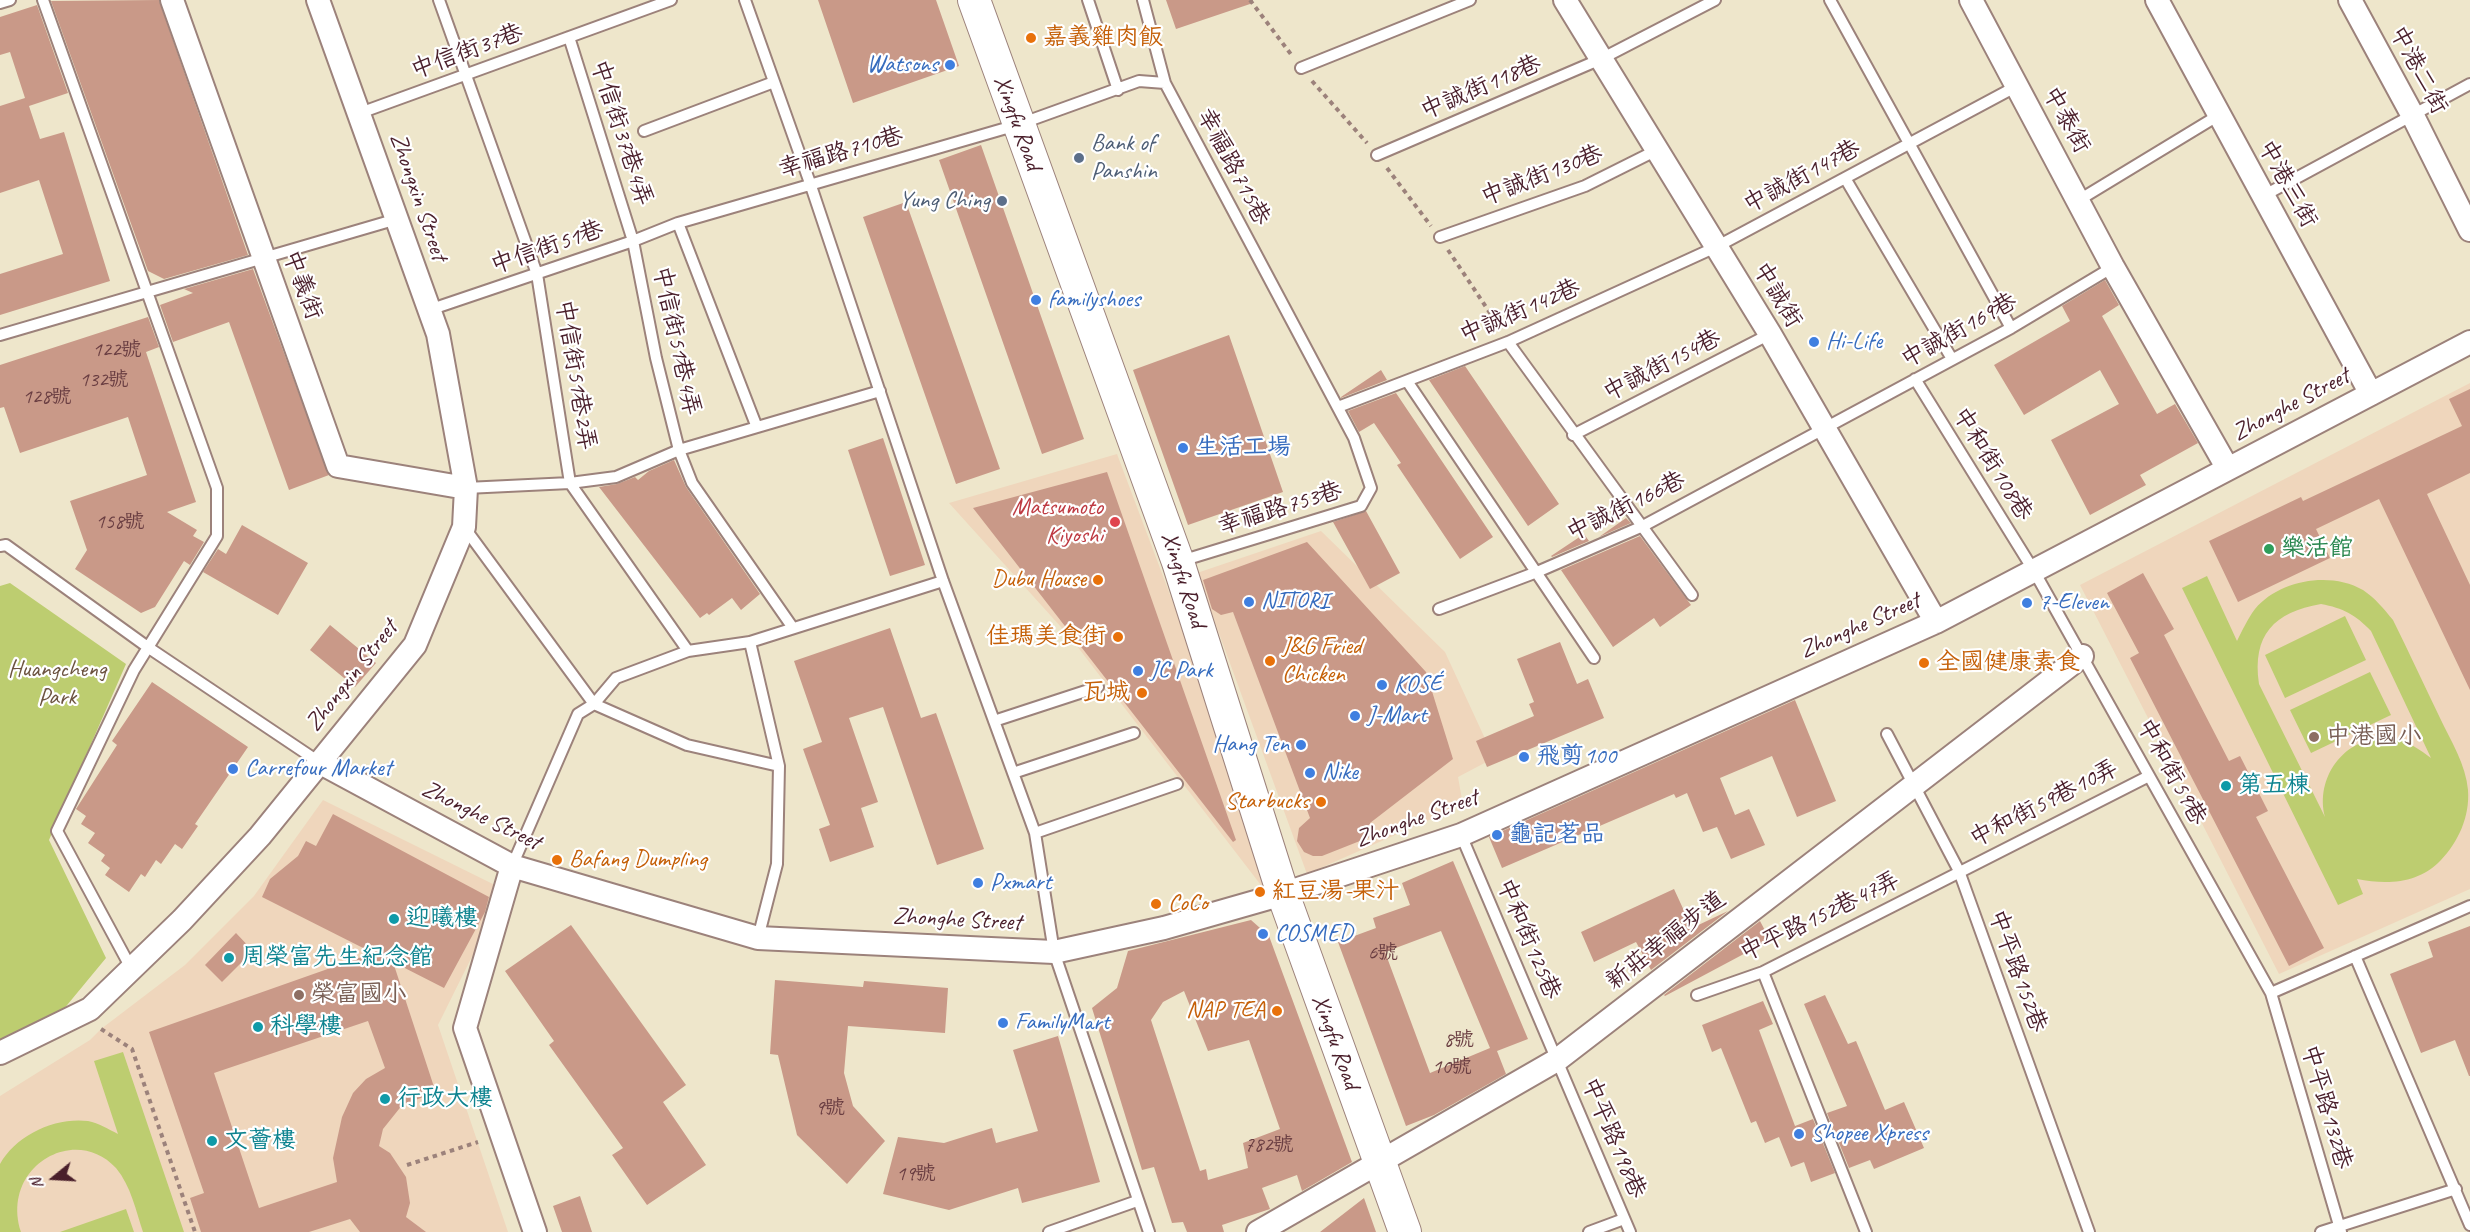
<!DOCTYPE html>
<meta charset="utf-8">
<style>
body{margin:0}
#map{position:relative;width:2470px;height:1232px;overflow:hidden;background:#eee6cb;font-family:Caveat,sans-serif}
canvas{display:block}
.north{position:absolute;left:24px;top:1148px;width:60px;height:60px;-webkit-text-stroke:4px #fff;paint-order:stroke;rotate:252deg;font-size:16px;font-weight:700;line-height:24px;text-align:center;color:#4a1f2b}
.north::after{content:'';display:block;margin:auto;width:21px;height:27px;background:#4a1f2b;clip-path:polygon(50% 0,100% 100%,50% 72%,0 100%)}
</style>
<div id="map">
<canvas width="2470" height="1232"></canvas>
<div class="north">N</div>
</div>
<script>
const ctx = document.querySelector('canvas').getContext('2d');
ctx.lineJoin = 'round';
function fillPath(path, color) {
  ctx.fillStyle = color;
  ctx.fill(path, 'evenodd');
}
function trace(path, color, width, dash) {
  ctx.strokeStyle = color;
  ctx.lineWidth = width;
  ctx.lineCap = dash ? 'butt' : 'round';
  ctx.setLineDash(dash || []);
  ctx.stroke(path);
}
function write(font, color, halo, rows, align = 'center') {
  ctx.font = font + ' Caveat,"LXGW WenKai TC",sans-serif';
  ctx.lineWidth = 4.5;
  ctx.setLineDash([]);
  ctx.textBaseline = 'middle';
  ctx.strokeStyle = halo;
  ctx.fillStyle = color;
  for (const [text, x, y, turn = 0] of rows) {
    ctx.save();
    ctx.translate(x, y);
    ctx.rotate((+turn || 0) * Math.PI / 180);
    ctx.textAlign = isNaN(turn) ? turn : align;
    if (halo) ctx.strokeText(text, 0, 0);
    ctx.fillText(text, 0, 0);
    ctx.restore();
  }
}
fillPath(new Path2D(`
 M 2470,383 L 2470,889 L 2279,974 L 2080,585 Z
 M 1117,454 L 1274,871 L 1267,893 L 1070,637 L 949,503 Z
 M 1321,531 L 1445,652 L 1494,758 L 1458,777 L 1463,805 L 1307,874 L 1197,573 Z
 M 323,800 L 505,890 L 438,1025 L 508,1232 L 0,1232 L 0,1096 L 90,1040 L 101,1029 L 185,965 L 254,896 Z`), '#efd6bc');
fillPath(new Path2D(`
 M 2207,576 L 2237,641 C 2242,631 2248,618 2255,609 C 2279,580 2330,571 2363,590 C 2375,598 2384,609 2393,620 C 2409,652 2424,685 2440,718 C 2451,741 2466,765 2468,790 C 2470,817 2458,842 2441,860 C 2418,884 2387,885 2357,879 L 2363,894 L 2338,905 L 2182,588 ZM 2321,604 C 2343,608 2356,615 2371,631 L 2431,758 C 2421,751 2409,741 2395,739 C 2349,731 2314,775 2325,817 L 2259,684 C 2252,635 2274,612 2321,604 Z
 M 10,583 L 126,664 L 49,840 L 106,958 L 63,1010 L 0,1043 L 0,586 Z
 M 2345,616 L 2366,660 L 2285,698 L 2265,655 Z
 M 2370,672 L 2391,715 L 2311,753 L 2290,710 Z
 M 123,1052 L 184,1232 L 143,1232 C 136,1211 131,1186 116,1168 C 75,1123 0,1167 21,1232 L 0,1232 L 0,1164 C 16,1135 55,1117 88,1121 C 99,1123 108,1129 118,1134 L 94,1061 Z
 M 126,1209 L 134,1232 L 60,1232 Z`), '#bdcd70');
fillPath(new Path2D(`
 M 159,0 L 248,255 L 164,279 L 148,271 L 51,1 Z
 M 818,0 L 936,0 L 959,66 L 853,103 Z
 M 1166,0 L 1253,0 L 1253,3 L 1176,29 Z
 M 37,5 L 68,93 L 29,106 L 40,139 L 64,132 L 110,281 L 0,315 L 0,274 L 63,254 L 39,180 L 0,193 L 0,106 L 25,98 L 10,52 L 0,55 L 0,17 Z
 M 981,145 L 1084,439 L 1042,454 L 939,160 Z
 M 906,202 L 1000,469 L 956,484 L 863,217 Z
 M 253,269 L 329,475 L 289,490 L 229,322 L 173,342 L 160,305 L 193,293 L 184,289 Z
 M 2105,280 L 2119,305 L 2102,316 L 2157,414 L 2175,404 L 2198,443 L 2140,475 L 2146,485 L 2090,515 L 2051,440 L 2119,404 L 2100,370 L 2024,415 L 1994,365 L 2070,321 L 2062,306 Z
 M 148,317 L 159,347 L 146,352 L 196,502 L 167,512 L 197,530 L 193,536 L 204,542 L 190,565 L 184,561 L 155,607 L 141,613 L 75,569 L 87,550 L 70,501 L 147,475 L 128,417 L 20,453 L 4,407 L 0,408 L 0,365 Z
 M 1229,335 L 1283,492 L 1188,525 L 1133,370 Z
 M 1465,366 L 1559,504 L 1528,526 L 1429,380 Z
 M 1381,370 L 1387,380 L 1341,398 L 1341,397 Z
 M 2470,389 L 2470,473 L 2427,494 L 2470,585 L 2470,690 L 2379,499 L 2316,529 L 2330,558 L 2238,602 L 2209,541 L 2301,497 L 2303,501 L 2462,426 L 2449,399 Z
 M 1396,393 L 1493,537 L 1460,559 L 1397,465 L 1401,463 L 1374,423 L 1359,432 L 1348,411 Z
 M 883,438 L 925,565 L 890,576 L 848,450 Z
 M 674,460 L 686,487 L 760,594 L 741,610 L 732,598 L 709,615 L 707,613 L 700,618 L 599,487 L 617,484 L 635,477 L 638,480 L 649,471 Z
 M 1107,472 L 1236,840 L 1233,842 L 973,508 Z
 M 1366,511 L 1400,573 L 1370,589 L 1333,522 Z
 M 1626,518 L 1631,523 L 1599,537 Z
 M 242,525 L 308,563 L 278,615 L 203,572 L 218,549 L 226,554 Z
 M 1584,534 L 1589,541 L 1552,557 L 1551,556 Z
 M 1640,536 L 1691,605 L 1660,627 L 1654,618 L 1613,647 L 1561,570 Z
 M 1307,542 L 1426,672 L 1453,759 L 1370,823 L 1375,835 L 1322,856 L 1313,856 L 1304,852 L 1297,841 L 1299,828 L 1310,818 L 1233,612 L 1221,615 L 1212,609 L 1203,580 Z
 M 2143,573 L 2174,629 L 2164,635 L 2229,761 L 2240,756 L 2268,811 L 2256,817 L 2324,948 L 2289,966 L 2130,658 L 2139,653 L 2107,593 Z
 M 330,625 L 376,663 L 355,687 L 310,650 Z
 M 890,628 L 921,718 L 936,713 L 984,849 L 937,865 L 883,707 L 849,718 L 878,802 L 861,808 L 874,847 L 830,862 L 819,829 L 830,825 L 803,749 L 822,742 L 794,661 Z
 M 1560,642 L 1577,684 L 1588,679 L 1604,718 L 1487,767 L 1476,741 L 1534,716 L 1529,704 L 1534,702 L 1517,659 Z
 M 152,682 L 248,747 L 195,824 L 198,826 L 182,849 L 175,844 L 161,864 L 156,860 L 145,877 L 141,874 L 129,892 L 105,875 L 110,868 L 101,861 L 105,855 L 88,843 L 95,833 L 81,824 L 86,816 L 76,809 L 117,745 L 112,741 Z
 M 1795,700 L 1836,801 L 1797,817 L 1772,756 L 1720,778 L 1735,815 L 1749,809 L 1765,845 L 1731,859 L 1717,827 L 1703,832 L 1687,793 L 1676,798 L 1674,794 L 1502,868 L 1489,837 Z
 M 333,814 L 489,897 L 485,912 L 444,988 L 393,962 L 436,1093 L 403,1104 L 383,1129 L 379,1146 L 390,1153 L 406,1177 L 410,1203 L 406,1217 L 426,1232 L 360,1232 L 350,1219 L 309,1232 L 201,1232 L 190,1198 L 204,1193 L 149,1032 L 373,953 L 262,897 L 270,879 L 298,856 L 306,841 L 316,846 ZM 368,1021 L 385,1068 L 366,1079 L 353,1093 L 342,1117 L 333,1158 L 337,1182 L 259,1208 L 214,1073 Z
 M 1453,861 L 1528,1039 L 1497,1051 L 1506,1074 L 1434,1115 L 1406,1126 L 1338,942 L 1376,928 L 1373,918 L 1410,905 L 1402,883 ZM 1441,931 L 1490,1048 L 1430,1073 L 1385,952 Z
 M 1674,889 L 1692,928 L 1728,911 L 1651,970 L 1636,942 L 1594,962 L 1581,932 Z
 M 1251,920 L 1269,936 L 1352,1162 L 1302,1191 L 1297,1175 L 1262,1188 L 1270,1209 L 1222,1225 L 1224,1232 L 1187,1232 L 1183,1222 L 1172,1223 L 1154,1167 L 1142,1170 L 1092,1008 L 1117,988 L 1128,951 ZM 1184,991 L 1208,1051 L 1249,1040 L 1280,1129 L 1243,1143 L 1248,1168 L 1208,1180 L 1206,1169 L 1200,1171 L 1151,1020 L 1163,1002 Z
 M 1760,921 L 1770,940 L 1665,996 L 1664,995 Z
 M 571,925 L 686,1085 L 663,1102 L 706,1165 L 647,1205 L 612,1155 L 623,1148 L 549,1045 L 554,1041 L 505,971 Z
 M 2470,926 L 2470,1076 L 2469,1076 L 2455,1040 L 2421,1053 L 2390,974 L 2433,957 L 2428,942 Z
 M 236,933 L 253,951 L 222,982 L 205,965 Z
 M 775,980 L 863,987 L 864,981 L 948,988 L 945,1033 L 848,1026 L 844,1073 L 853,1106 L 885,1141 L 847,1184 L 797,1135 L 778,1055 L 770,1054 Z
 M 1825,995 L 1848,1044 L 1856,1041 L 1885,1110 L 1904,1102 L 1924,1148 L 1874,1169 L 1870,1160 L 1849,1168 L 1827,1113 L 1847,1106 L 1804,1004 Z
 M 1763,1001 L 1773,1024 L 1759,1030 L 1795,1126 L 1813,1119 L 1835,1173 L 1811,1182 L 1804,1162 L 1791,1167 L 1779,1137 L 1765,1143 L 1756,1121 L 1751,1123 L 1721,1048 L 1712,1052 L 1702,1025 Z
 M 1058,1036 L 1100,1182 L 1022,1203 L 1018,1188 L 949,1210 L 883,1194 L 898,1137 L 944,1143 L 992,1128 L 996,1143 L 1038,1131 L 1013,1050 Z
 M 580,1196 L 592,1232 L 562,1232 L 553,1206 Z
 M 1364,1198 L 1376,1232 L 1320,1232 Z`), '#c99988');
const lane = new Path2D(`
 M 43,0 L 217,488 L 217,536 L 134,670 L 57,831 L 131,968
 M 439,0 L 537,274 L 570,483 L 688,651
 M 745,0 L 810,183 L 943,581 L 1035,833 L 1054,952 L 1149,1232
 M 1088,0 L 1118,90
 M 1143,0 L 1165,83
 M 1830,0 L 2011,328
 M 0,3 L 10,0
 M 569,37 L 633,241 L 656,358 L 679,450 L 692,483 L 793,628
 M 1301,68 L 1470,0
 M 360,113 L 671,0
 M 644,131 L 774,82
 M 1377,155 L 1601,59 L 1715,0
 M 1845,178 L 1952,359
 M 2263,196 L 2470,84
 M 2079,200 L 2219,115
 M 678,223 L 756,425
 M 1440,237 L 1585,186 L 1657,150
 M 429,310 L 633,241 L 678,223 L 1017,125 L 1139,81 L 1165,83 L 1354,438 L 1371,488 L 1361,506 L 1181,561
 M 0,335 L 397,219
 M 1508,342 L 1692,595
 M 1915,379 L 2034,571 L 2271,993 L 2341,1232
 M 1407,381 L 1594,658
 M 1338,407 L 1508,342 L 1716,247 L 2017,86
 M 1573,435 L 1770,334
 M 466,488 L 570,483 L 616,477 L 679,450 L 880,391
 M 464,527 L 594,704 L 687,745 L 779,766
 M 0,546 L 6,545 L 149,648 L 319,762
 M 1439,609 L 1537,572 L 1643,526 L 2011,328 L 2113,267
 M 750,642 L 779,766 L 777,864 L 758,938
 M 994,721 L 1098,687
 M 1887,734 L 1959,871 L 2089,1232
 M 1013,773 L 1134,733
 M 1035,833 L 1177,784
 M 1461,835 L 1630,1232
 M 512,866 L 578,714 L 594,704 L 616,678 L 688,651 L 750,642 L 943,581
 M 2355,956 L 2470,1225
 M 1763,972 L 1866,1232
 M 2271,993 L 2470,906
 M 1697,995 L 1763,972 L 2149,776
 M 1049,1232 L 1137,1201
 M 1589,1232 L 1624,1219
 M 2321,1232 L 2456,1189`);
const street = new Path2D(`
 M 172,0 L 338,466 L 466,488
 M 1565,0 L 1770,334 L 1936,622
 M 1971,0 L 2113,267 L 2228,469
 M 2157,0 L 2371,394
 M 2350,0 L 2413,116 L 2470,230
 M 319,762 L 512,866 L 758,938 L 1054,952 L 1164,928 L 1283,894 L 1461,835 L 1936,622 L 2470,342
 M 512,866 L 465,1028 L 535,1232
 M 0,1053 L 90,1009 L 182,920 L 260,836 L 415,645 L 464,527 L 466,488 L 438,334 L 318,0
 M 1258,1232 L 1557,1060 L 2082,656`);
const secondary = new Path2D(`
 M 974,0 L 1178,562 L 1283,894 L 1405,1232`);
trace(lane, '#9c827b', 14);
trace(street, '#9c827b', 26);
trace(secondary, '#9c827b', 34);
trace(new Path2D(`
 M 1250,0 L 1293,57
 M 1312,81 L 1367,143
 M 1387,168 L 1431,226
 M 1448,250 L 1500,328
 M 101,1029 L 132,1049 L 195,1232
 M 407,1165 L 478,1142`), '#9c827b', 4, [4.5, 4.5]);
trace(lane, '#fff', 10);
trace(street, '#fff', 22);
trace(secondary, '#fff', 32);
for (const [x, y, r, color] of [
 [1031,38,6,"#e8710a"],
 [950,65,6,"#3f7fe0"],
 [1079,158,6,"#5c6f8a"],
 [1002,201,6,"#5c6f8a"],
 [1036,300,6,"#3f7fe0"],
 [1814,342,6,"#3f7fe0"],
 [1183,448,6,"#3f7fe0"],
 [1115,522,6,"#e0444e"],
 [2269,549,6,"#2e9e5b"],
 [1098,580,6,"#e8710a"],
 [1249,602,6,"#3f7fe0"],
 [2027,603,6,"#3f7fe0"],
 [1118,637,6,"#e8710a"],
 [1270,661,6,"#e8710a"],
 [1924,663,6,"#e8710a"],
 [1138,671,6,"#3f7fe0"],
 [1382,685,6,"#3f7fe0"],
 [1142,693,6,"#e8710a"],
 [1355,716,6,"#3f7fe0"],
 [2314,737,6,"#8d6e63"],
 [1301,745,6,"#3f7fe0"],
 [1524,757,6,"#3f7fe0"],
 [233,769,6,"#3f7fe0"],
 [1310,773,6,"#3f7fe0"],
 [2226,786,6,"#0f9aa8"],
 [1321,802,6,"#e8710a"],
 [1497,835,6,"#3f7fe0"],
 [557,860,6,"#e8710a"],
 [978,883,6,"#3f7fe0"],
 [1260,892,6,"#e8710a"],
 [1156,904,6,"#e8710a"],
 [394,919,6,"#0f9aa8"],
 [1263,934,6,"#3f7fe0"],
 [229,958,6,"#0f9aa8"],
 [299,995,6,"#8d6e63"],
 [1277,1011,6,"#e8710a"],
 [1003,1023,6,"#3f7fe0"],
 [258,1027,6,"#0f9aa8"],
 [385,1099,6,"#0f9aa8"],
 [1799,1134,6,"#3f7fe0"],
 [212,1141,6,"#0f9aa8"]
]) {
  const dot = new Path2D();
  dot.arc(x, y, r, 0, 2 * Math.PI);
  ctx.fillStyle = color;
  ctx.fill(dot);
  trace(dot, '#fff', 2);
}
write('21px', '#6a3e42', null, [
 ["122號",117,350],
 ["132號",104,380],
 ["128號",47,397],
 ["158號",120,522],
 ["6號",1383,953],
 ["8號",1459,1040],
 ["10號",1452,1067],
 ["9號",830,1108],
 ["782號",1269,1145],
 ["19號",916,1174]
]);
write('24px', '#c56008', '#fff', [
 ["嘉義雞肉飯",1043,38],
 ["Dubu House",1086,580,"right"],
 ["佳瑪美食街",1106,637,"right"],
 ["J&G Fried",1282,647],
 ["Chicken",1282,675],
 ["全國健康素食",1936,663],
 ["瓦城",1130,693,"right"],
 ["Starbucks",1309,802,"right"],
 ["Bafang Dumpling",569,860],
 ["紅豆湯-果汁",1272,892],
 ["CoCo",1168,904],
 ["NAP TEA",1265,1011,"right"]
], 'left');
write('24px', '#4a1f2b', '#fff', [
 ["中信街37巷",467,52,-20],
 ["中港二街",2418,70,62],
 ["中誠街118巷",1481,88,-23],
 ["中泰街",2066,120,61],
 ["Xingfu Road",1017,123,70],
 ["中信街37巷4弄",621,133,72],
 ["幸福路710巷",841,153,-16],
 ["幸福路715巷",1233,167,62],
 ["中誠街130巷",1542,176,-21],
 ["中誠街147巷",1802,177,-28],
 ["中港三街",2287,184,61],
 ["Zhongxin Street",418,197,71],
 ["中信街51巷",547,248,-19],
 ["中義街",302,285,70],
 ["中誠街",1777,295,59],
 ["中誠街142巷",1520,312,-23],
 ["中誠街169巷",1959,331,-29],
 ["中信街51巷4弄",676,341,78],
 ["中誠街154巷",1662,366,-27],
 ["中信街51巷2弄",575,375,81],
 ["Zhonghe Street",2291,405,-28],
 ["中和街108巷",1992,464,58],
 ["中誠街166巷",1626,507,-26],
 ["幸福路753巷",1280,509,-17],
 ["Xingfu Road",1183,580,72],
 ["Zhonghe Street",1860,626,-24],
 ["Zhongxin Street",352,676,-52],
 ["中和街59巷",2171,772,61],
 ["中和街59巷10弄",2044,804,-27],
 ["Zhonghe Street",481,816,26],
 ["Zhonghe Street",1417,819,-20],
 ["中平路152巷47弄",1820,917,-26],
 ["Zhonghe Street",957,920,3],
 ["中和街125巷",1528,939,67],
 ["新莊幸福步道",1666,941,-38],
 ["中平路152巷",2017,971,70],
 ["Xingfu Road",1335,1042,70],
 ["中平路132巷",2326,1107,74],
 ["中平路198巷",1613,1138,67]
]);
write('24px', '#366cbe', '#fff', [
 ["Watsons",938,65,"right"],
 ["familyshoes",1048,300],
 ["Hi-Life",1826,342],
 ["生活工場",1195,448],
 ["NITORI",1261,602],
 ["7-Eleven",2039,603],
 ["JC Park",1150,671],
 ["KOSÉ",1394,685],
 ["J-Mart",1367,716],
 ["Hang Ten",1289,745,"right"],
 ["飛剪100",1536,757],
 ["Carrefour Market",245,769],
 ["Nike",1322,773],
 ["龜記茗品",1509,835],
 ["Pxmart",990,883],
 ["COSMED",1275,934],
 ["FamilyMart",1015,1023],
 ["Shopee Xpress",1811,1134]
], 'left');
write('24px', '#4e5e75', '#fff', [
 ["Bank of",1091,144],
 ["Panshin",1091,172],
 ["Yung Ching",990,201,"right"]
], 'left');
write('24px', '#be3a42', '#fff', [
 ["Matsumoto",1103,508],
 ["Kiyoshi",1103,536]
], 'right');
write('24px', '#27864d', '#fff', [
 ["樂活館",2281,549]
], 'left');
write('24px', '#6c5340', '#fff', [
 ["Huangcheng",57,670],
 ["Park",57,698]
]);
write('24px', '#785e54', '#fff', [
 ["中港國小",2326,737],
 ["榮富國小",311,995]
], 'left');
write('24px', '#0d838f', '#fff', [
 ["第五棟",2238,786],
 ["迎曦樓",406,919],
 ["周榮富先生紀念館",241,958],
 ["科學樓",270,1027],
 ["行政大樓",397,1099],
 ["文薈樓",224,1141]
], 'left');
</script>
